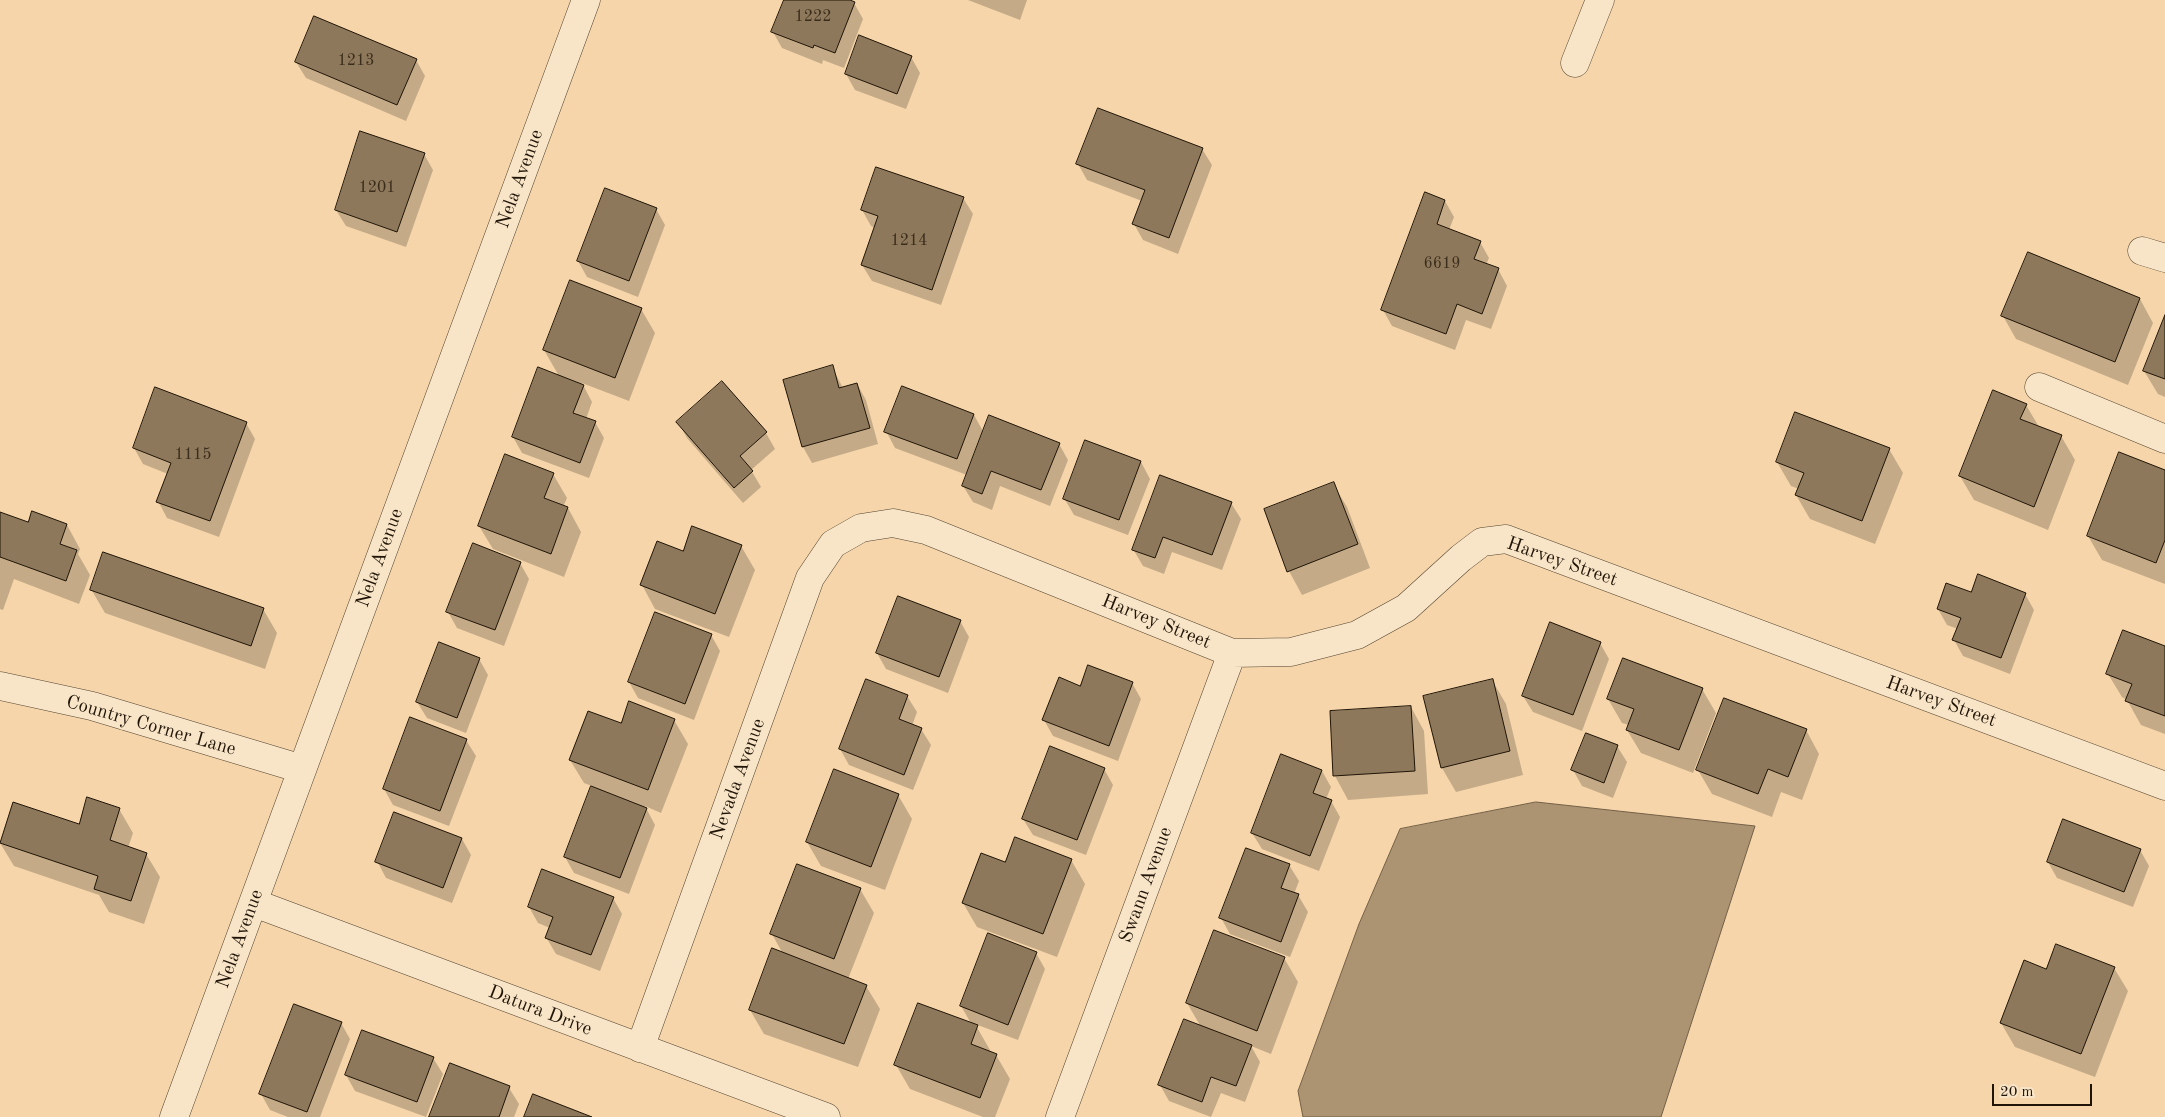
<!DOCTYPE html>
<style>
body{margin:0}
#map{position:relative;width:2165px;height:1117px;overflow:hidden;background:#f5d5a9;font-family:"Old Standard TT",serif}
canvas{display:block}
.scale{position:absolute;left:1992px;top:1084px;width:100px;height:22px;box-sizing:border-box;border:2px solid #1f1407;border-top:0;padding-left:6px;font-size:15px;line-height:18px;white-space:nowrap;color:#1f1407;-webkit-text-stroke:4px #f8e4c7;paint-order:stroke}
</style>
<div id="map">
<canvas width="2165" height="1117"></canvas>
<div class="scale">20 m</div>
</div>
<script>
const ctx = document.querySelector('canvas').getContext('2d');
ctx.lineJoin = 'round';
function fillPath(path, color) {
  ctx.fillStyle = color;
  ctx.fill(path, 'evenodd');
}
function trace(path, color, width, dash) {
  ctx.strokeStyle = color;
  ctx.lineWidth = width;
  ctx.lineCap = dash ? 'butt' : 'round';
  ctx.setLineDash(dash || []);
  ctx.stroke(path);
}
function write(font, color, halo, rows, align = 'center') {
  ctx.font = font + ' "Old Standard TT",serif';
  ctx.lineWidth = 4;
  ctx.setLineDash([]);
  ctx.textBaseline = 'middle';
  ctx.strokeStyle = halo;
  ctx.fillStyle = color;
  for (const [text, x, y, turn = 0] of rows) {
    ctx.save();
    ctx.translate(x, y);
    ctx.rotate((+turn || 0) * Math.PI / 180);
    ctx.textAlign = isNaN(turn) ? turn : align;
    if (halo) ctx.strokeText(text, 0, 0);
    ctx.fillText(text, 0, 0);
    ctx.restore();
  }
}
const water = new Path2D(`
 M 1536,802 L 1755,826 L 1661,1117 L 1303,1117 L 1298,1091 L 1359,924 L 1400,829 Z`);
fillPath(water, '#ac9372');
trace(water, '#746047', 1);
fillPath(new Path2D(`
 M 785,0 L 846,0 L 854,3 L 863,19 L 844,68 L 823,60 L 822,64 L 782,48 L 773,32 Z
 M 968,0 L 1027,0 L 1020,20 Z
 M 911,57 L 920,73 L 906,109 L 855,90 L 846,74 Z
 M 416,60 L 425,76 L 406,121 L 306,78 L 296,62 Z
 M 1202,149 L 1212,165 L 1178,254 L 1143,240 L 1134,224 L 1142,201 L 1087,180 L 1078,164 Z
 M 424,154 L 433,170 L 406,247 L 346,226 L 336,210 Z
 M 963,198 L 973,214 L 941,305 L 872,281 L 862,265 L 875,228 L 871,226 L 862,210 Z
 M 1445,201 L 1454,217 L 1449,230 L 1480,242 L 1489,258 L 1486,265 L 1498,269 L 1507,286 L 1491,329 L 1466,320 L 1455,350 L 1392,326 L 1383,310 Z
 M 656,209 L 665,225 L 638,297 L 587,277 L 578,261 Z
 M 2140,299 L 2153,323 L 2128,385 L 2016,339 L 2003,316 Z
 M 641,309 L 655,333 L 629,401 L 582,383 L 592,402 L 586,419 L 595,422 L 604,438 L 589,478 L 522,453 L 513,437 L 559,376 L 544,350 Z
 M 2165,318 L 2165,397 L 2158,394 L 2144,371 Z
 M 832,367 L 843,388 L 857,384 L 866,400 L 878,444 L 812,463 L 803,447 L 784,380 Z
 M 2026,405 L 2039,427 L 2061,436 L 2075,460 L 2048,530 L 1974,500 L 1960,476 Z
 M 974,415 L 984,433 L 1059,444 L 1068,460 L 1050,506 L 1000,486 L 992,510 L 973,502 L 963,486 L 967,475 L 895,448 L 886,431 Z
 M 678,422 L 766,433 L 775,449 L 751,470 L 761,487 L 743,503 L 687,438 Z
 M 246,423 L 255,439 L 219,537 L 167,518 L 158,501 L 168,474 L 143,464 L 134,448 Z
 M 1086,442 L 1141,462 L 1150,479 L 1128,535 L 1074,515 L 1064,498 Z
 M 1889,449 L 1903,473 L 1875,544 L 1810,519 L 1796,495 L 1799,489 L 1791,486 L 1777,462 Z
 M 2165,471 L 2165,584 L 2102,560 L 2088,536 Z
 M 553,474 L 567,498 L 563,507 L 568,508 L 581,532 L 564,577 L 493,549 L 479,526 Z
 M 1333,484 L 1347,507 L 1370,568 L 1302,595 L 1289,571 Z
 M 1231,503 L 1241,519 L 1222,570 L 1172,552 L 1164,574 L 1143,566 L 1133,549 Z
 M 0,513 L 29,524 L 67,525 L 80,549 L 78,554 L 90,575 L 79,604 L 14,579 L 3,610 L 0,609 Z
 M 741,546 L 755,570 L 729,637 L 655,609 L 642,585 L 683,553 Z
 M 520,563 L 529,579 L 504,646 L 457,628 L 448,612 Z
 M 91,589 L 263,609 L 277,633 L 265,669 L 105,613 Z
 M 1971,594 L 2025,594 L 2034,610 L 2010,674 L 1963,656 L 1954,640 L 1958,629 L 1947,625 L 1938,609 Z
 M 960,621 L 969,637 L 948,693 L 886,669 L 877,653 Z
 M 711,635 L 720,651 L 694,720 L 638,698 L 629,682 Z
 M 1600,643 L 1609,659 L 1582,731 L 1533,712 L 1523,696 Z
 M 2165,648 L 2165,734 L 2141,725 L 2127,700 L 2122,697 L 2108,674 Z
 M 479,659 L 488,675 L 466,733 L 427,718 L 417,702 Z
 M 1492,680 L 1506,704 L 1523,775 L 1456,792 L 1442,768 L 1425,697 Z
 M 1132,683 L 1141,699 L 1118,761 L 1053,736 L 1044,720 L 1081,687 Z
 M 1702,689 L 1716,713 L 1693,773 L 1641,753 L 1627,730 L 1629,725 L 1622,723 L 1608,699 Z
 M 907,696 L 917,712 L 912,726 L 921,729 L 931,745 L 913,790 L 849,765 L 840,749 Z
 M 1411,707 L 1424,731 L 1428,794 L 1348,800 L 1335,776 Z
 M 674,720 L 688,744 L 661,813 L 645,806 L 655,825 L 629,894 L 574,873 L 565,857 L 592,786 L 584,783 L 570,760 L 622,725 Z
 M 1806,730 L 1819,754 L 1802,800 L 1781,792 L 1772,817 L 1712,794 L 1698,770 Z
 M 466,740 L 476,756 L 449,826 L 393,805 L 384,789 Z
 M 1617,746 L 1627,762 L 1613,798 L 1582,786 L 1573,770 Z
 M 1104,769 L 1113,785 L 1086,855 L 1033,835 L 1023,819 Z
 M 1322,771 L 1331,787 L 1326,799 L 1331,801 L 1340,817 L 1319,871 L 1262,849 L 1252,833 Z
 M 898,795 L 912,819 L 885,890 L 821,866 L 807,842 Z
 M 119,809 L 133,833 L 128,848 L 146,854 L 160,877 L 144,924 L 109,912 L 99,895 L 14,866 L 0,843 L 79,826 Z
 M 462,839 L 471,855 L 452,903 L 386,878 L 377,861 Z
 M 2140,850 L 2149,866 L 2133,907 L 2057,878 L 2048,862 Z
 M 1071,860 L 1085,884 L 1057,957 L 977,927 L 963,903 L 1006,864 Z
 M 1289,865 L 1299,881 L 1294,894 L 1298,895 L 1308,912 L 1290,957 L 1230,934 L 1221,918 Z
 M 860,889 L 874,913 L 848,979 L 866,986 L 880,1009 L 858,1067 L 764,1034 L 750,1010 L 783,954 L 772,934 Z
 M 613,898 L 622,914 L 600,971 L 556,954 L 546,937 L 550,928 L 538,923 L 529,907 Z
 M 1036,953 L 1045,969 L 1018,1040 L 975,1024 L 990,1050 L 990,1052 L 996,1055 L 1010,1079 L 995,1117 L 983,1117 L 910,1089 L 896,1065 L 972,1025 L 961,1006 Z
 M 1284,958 L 1298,982 L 1271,1054 L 1251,1046 L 1260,1062 L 1245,1102 L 1221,1093 L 1211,1117 L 1169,1101 L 1160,1085 L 1201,1027 L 1187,1003 Z
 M 2114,968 L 2128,991 L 2095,1077 L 2015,1047 L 2001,1023 L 2047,970 Z
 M 341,1023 L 350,1039 L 320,1117 L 288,1117 L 270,1110 L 261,1094 Z
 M 433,1058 L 443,1074 L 426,1117 L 355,1091 L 346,1075 Z
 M 509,1088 L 519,1104 L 514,1117 L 430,1117 Z`), '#0003');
const building = new Path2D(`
 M 784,0 L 850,0 L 855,2 L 835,53 L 814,45 L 813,48 L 771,32 Z
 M 314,16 L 417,59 L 397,105 L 295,62 Z
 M 859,35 L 912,56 L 897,94 L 845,74 Z
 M 1098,108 L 1203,148 L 1169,238 L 1132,224 L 1145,190 L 1076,164 Z
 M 360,131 L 425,153 L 397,232 L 335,210 Z
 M 876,167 L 964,197 L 932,290 L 861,265 L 878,216 L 861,210 Z
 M 605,188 L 657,208 L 629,281 L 577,261 Z
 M 1425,192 L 1445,200 L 1437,224 L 1481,241 L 1474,259 L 1499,268 L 1482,314 L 1457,304 L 1446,334 L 1381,310 Z
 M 2028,252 L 2140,298 L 2115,362 L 2001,316 Z
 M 570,280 L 642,308 L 615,378 L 543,350 Z
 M 2165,315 L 2165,379 L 2143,371 Z
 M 833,365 L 839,388 L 857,383 L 870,428 L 802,447 L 783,380 Z
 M 538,367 L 584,385 L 573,413 L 596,421 L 580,463 L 512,437 Z
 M 722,381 L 767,432 L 740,456 L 753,471 L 734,488 L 676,422 Z
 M 902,386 L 974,414 L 957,459 L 884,432 Z
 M 155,387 L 247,422 L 210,521 L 156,502 L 171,463 L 133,448 Z
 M 1993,390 L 2027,404 L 2020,419 L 2062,435 L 2034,507 L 1959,476 Z
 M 1795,412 L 1890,448 L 1862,521 L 1795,495 L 1804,473 L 1776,462 Z
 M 989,415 L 1060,443 L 1041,490 L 991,471 L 982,494 L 962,486 Z
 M 1085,440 L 1141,461 L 1119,520 L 1063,499 Z
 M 2119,452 L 2165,470 L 2165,540 L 2156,563 L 2087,536 Z
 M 505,454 L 554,473 L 544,498 L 568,507 L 551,554 L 478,526 Z
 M 1160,475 L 1232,502 L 1212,555 L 1163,537 L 1155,558 L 1132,550 Z
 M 1334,482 L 1358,544 L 1287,572 L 1264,509 Z
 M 32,511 L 67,524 L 60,544 L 77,550 L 66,581 L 0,557 L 0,512 L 28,522 Z
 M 692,526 L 742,545 L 715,614 L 640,585 L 657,541 L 683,551 Z
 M 473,543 L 521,562 L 495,630 L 446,612 Z
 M 103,552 L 264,608 L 251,646 L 90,590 Z
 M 1978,574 L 2026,593 L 2001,658 L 1952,640 L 1961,618 L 1937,609 L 1946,583 L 1971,592 Z
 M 898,596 L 961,620 L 939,677 L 876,653 Z
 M 655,612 L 712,634 L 685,704 L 628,682 Z
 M 1550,622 L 1601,642 L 1573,715 L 1522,696 Z
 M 2123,630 L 2165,646 L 2165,716 L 2125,701 L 2132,684 L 2106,674 Z
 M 439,642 L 480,658 L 457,718 L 416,702 Z
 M 1623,658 L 1703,688 L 1679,750 L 1626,730 L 1634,709 L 1607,699 Z
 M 1088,665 L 1133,682 L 1109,746 L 1042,720 L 1059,677 L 1080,686 Z
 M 866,679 L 908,695 L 899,719 L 922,728 L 904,775 L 839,749 Z
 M 1493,679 L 1510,751 L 1441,768 L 1423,696 Z
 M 1724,698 L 1807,729 L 1788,777 L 1768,769 L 1758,794 L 1696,770 Z
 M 629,701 L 675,719 L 648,790 L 569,760 L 588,711 L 621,723 Z
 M 1411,706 L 1415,771 L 1333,776 L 1330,711 Z
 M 410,717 L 467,739 L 440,811 L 383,789 Z
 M 1586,733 L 1618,745 L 1604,783 L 1571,770 Z
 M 1050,746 L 1105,768 L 1077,840 L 1022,819 Z
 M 1281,754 L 1322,770 L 1313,793 L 1332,800 L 1310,856 L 1251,833 Z
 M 834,769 L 899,794 L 871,867 L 806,842 Z
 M 591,786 L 647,808 L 620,878 L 564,857 Z
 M 87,797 L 120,808 L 110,840 L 147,853 L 131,901 L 94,889 L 98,876 L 0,843 L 13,802 L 79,824 Z
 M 394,812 L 462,838 L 443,888 L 375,862 Z
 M 2063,819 L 2141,849 L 2124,892 L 2047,862 Z
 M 1015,837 L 1072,859 L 1043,934 L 962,903 L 981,853 L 1005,862 Z
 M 1246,848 L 1290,864 L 1281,888 L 1299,894 L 1281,942 L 1219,918 Z
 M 797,864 L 861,888 L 834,959 L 770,934 Z
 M 542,869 L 614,897 L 591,955 L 545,938 L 553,917 L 528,907 Z
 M 1214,930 L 1285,957 L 1257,1031 L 1186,1003 Z
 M 988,933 L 1037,952 L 1008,1025 L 960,1006 Z
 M 2056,944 L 2115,967 L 2081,1054 L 2000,1023 L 2024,960 L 2046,969 Z
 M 772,948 L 867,985 L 844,1044 L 749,1010 Z
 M 918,1003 L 978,1025 L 971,1044 L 997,1054 L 980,1098 L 894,1065 Z
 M 294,1004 L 342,1022 L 307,1112 L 259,1094 Z
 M 1184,1019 L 1252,1045 L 1236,1086 L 1211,1077 L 1202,1102 L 1158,1085 Z
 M 362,1030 L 434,1057 L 417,1102 L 345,1075 Z
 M 450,1063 L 510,1086 L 499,1117 L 429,1117 Z
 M 533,1094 L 592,1117 L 524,1117 Z`);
fillPath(building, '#8e785b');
trace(building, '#1f1407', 1);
const minor = new Path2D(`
 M 1575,63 L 1600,0
 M 2142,251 L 2165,258
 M 2039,387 L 2165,439
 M 0,686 L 92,706 L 302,769
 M 254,903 L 826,1117
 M 640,1048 L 810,578 L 833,544 L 861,528 L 893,523 L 926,530 L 1232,653 L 1291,652 L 1357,635 L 1406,608 L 1461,558 L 1482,542 L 1506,539 L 2165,786
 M 174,1117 L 586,0
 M 1060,1117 L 1232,653`);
trace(minor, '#544430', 29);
trace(minor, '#f8e4c7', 28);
write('16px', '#3b2d1c', null, [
 ["1222",813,17],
 ["1213",356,61],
 ["1201",377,188],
 ["1214",909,241],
 ["6619",1442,264],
 ["1115",193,455]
]);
write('19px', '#1f1407', '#f8e4c7', [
 ["Nela Avenue",520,179,-70],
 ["Nela Avenue",380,558,-70],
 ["Harvey Street",1562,562,19],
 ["Harvey Street",1156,622,22],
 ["Harvey Street",1941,702,20],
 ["Country Corner Lane",151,726,16],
 ["Nevada Avenue",738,779,-70],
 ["Swann Avenue",1146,885,-70],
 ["Nela Avenue",240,939,-70],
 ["Datura Drive",540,1011,21]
]);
</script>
